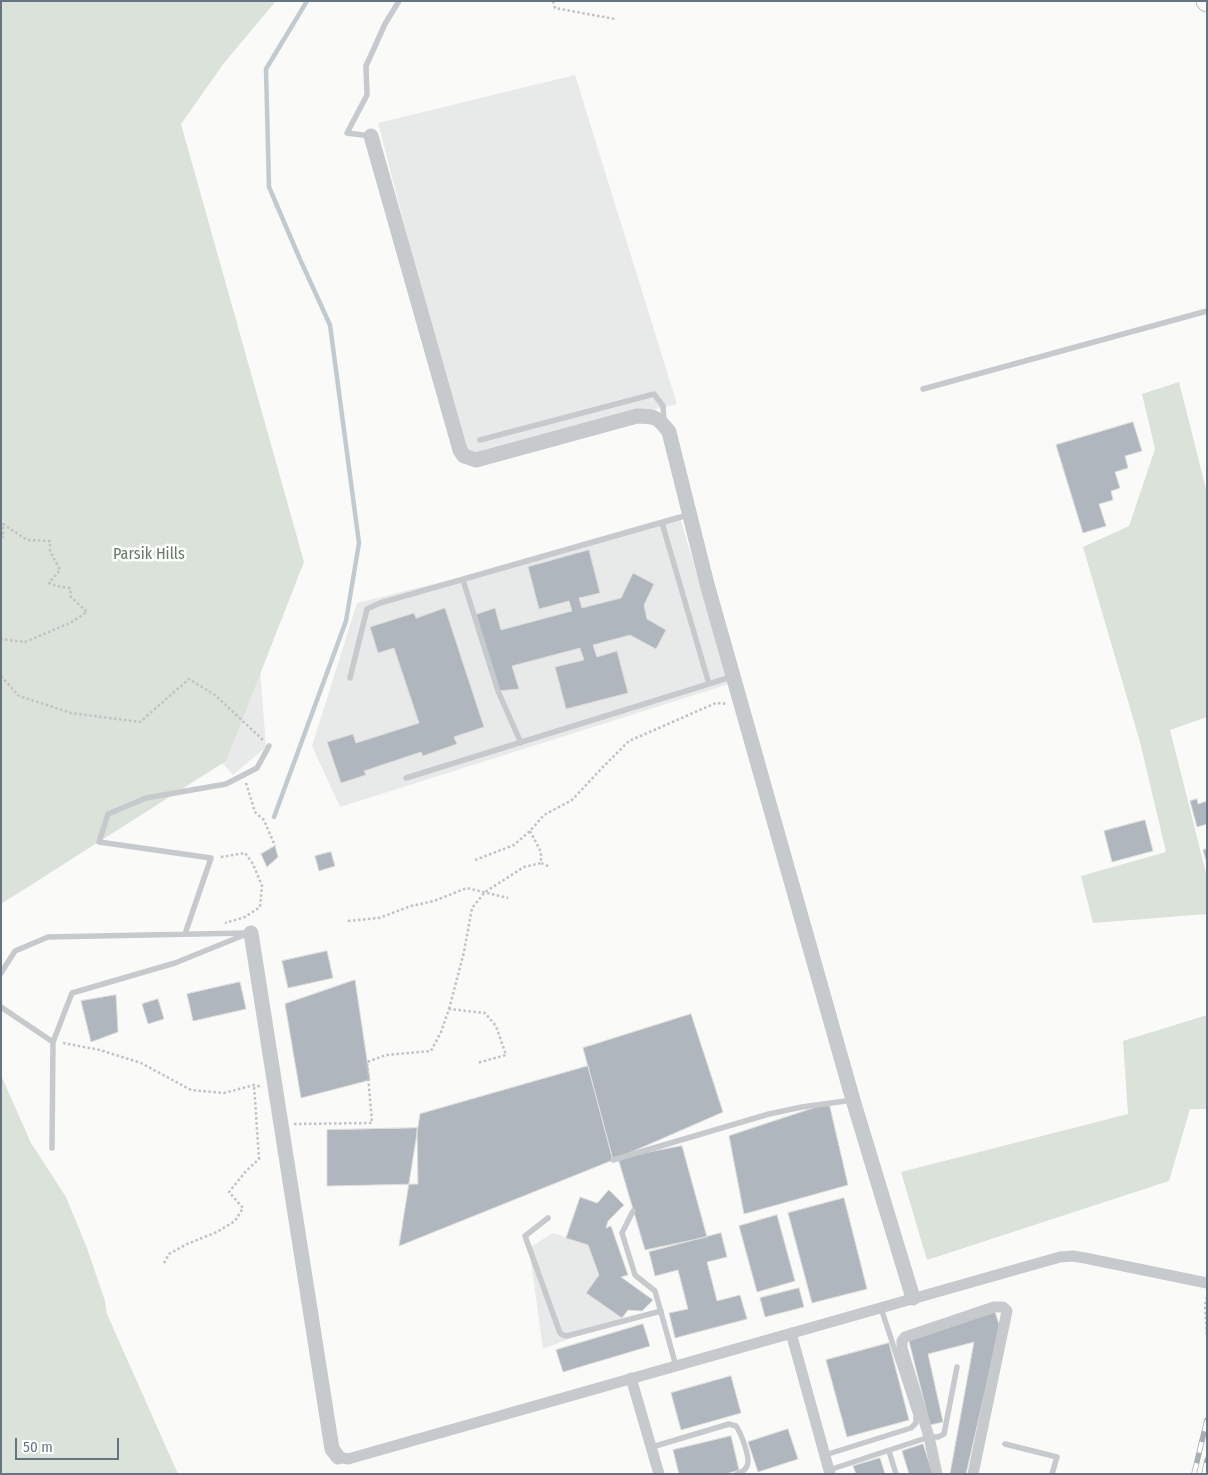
<!DOCTYPE html>
<style>
body{margin:0}
#map{position:relative;width:1208px;height:1475px;overflow:hidden;background:#fafaf8;font-family:"Fira Sans Condensed",sans-serif}
canvas{display:block}
.frame{position:absolute;inset:0;border:2px solid #657483;pointer-events:none}
.scale{position:absolute;left:15px;top:1438px;width:104px;height:22px;box-sizing:border-box;border:2px solid #657483;border-top:0;padding-left:6px;font-size:15px;line-height:18px;white-space:nowrap;color:#657483;-webkit-text-stroke:4px #fff;paint-order:stroke}
</style>
<div id="map">
<canvas width="1208" height="1475"></canvas>
<div class="frame"></div>
<div class="scale">50 m</div>
</div>
<script>
const ctx = document.querySelector('canvas').getContext('2d');
ctx.lineJoin = 'round';
function fillPath(path, color) {
  ctx.fillStyle = color;
  ctx.fill(path, 'evenodd');
}
function trace(path, color, width, dash) {
  ctx.strokeStyle = color;
  ctx.lineWidth = width;
  ctx.lineCap = dash ? 'butt' : 'round';
  ctx.setLineDash(dash || []);
  ctx.stroke(path);
}
function write(font, color, halo, rows, align = 'center') {
  ctx.font = font + ' "Fira Sans Condensed",sans-serif';
  ctx.lineWidth = 5;
  ctx.setLineDash([]);
  ctx.textBaseline = 'middle';
  ctx.strokeStyle = halo;
  ctx.fillStyle = color;
  for (const [text, x, y, turn = 0] of rows) {
    ctx.save();
    ctx.translate(x, y);
    ctx.rotate((+turn || 0) * Math.PI / 180);
    ctx.textAlign = isNaN(turn) ? turn : align;
    if (halo) ctx.strokeText(text, 0, 0);
    ctx.fillText(text, 0, 0);
    ctx.restore();
  }
}
fillPath(new Path2D(`
 M 575,75 L 677,404 L 464,456 L 378,123 Z
 M 679,514 L 729,684 L 340,807 L 312,746 L 357,603 L 453,579 Z
 M 260,669 L 266,747 L 233,775 L 193,731 Z
 M 553,1233 L 588,1245 L 599,1275 L 586,1293 L 622,1318 L 543,1349 L 529,1248 Z`), '#e8e9e9');
fillPath(new Path2D(`
 M 1,1 L 276,1 L 224,63 L 181,124 L 304,562 L 226,761 L 1,904 Z
 M 1179,382 L 1207,493 L 1207,717 L 1170,730 L 1207,877 L 1207,914 L 1093,923 L 1081,876 L 1166,852 L 1140,742 L 1083,547 L 1129,526 L 1155,449 L 1142,394 Z
 M 1207,1015 L 1207,1109 L 1190,1109 L 1169,1181 L 927,1260 L 901,1172 L 1128,1114 L 1123,1041 Z
 M 1,1075 L 31,1143 L 66,1197 L 87,1248 L 105,1301 L 107,1314 L 178,1474 L 1,1474 Z`), '#dbe2d9');
trace(new Path2D(`
 M 274,817 L 346,621 L 359,543 L 330,325 L 299,257 L 269,187 L 266,69 L 307,1`), '#c1cacf', 4.5);
const building = new Path2D(`
 M 1133,422 L 1142,451 L 1125,456 L 1128,468 L 1115,472 L 1120,488 L 1111,491 L 1113,500 L 1099,504 L 1106,526 L 1083,533 L 1056,445 Z
 M 589,550 L 600,593 L 579,598 L 582,608 L 621,598 L 633,573 L 654,584 L 644,605 L 647,619 L 666,630 L 656,649 L 630,635 L 593,645 L 597,657 L 617,651 L 628,693 L 566,709 L 555,667 L 584,660 L 580,648 L 512,666 L 519,689 L 498,691 L 474,615 L 495,608 L 501,630 L 572,611 L 569,601 L 539,609 L 528,567 Z
 M 445,608 L 484,727 L 454,737 L 457,744 L 423,756 L 421,752 L 364,771 L 366,775 L 341,783 L 327,742 L 353,734 L 356,743 L 419,723 L 394,648 L 378,653 L 370,627 L 414,613 L 416,618 Z
 M 1197,799 L 1198,804 L 1207,801 L 1207,824 L 1197,827 L 1190,801 Z
 M 1145,820 L 1153,851 L 1112,862 L 1104,831 Z
 M 275,846 L 278,857 L 267,867 L 261,854 Z
 M 1207,849 L 1207,864 L 1203,850 Z
 M 331,852 L 335,866 L 319,871 L 315,856 Z
 M 327,951 L 333,978 L 288,988 L 282,961 Z
 M 355,980 L 370,1080 L 301,1098 L 285,1004 Z
 M 240,982 L 246,1009 L 193,1021 L 187,994 Z
 M 116,995 L 118,1032 L 91,1042 L 81,1001 Z
 M 158,999 L 164,1019 L 148,1024 L 142,1004 Z
 M 691,1014 L 723,1112 L 613,1160 L 583,1048 Z
 M 588,1066 L 613,1160 L 399,1246 L 420,1114 Z
 M 829,1103 L 848,1185 L 744,1214 L 729,1136 Z
 M 417,1128 L 418,1184 L 327,1186 L 327,1130 Z
 M 682,1146 L 707,1237 L 645,1250 L 618,1158 Z
 M 609,1190 L 624,1205 L 608,1221 L 606,1228 L 611,1226 L 628,1275 L 621,1277 L 653,1300 L 642,1311 L 628,1310 L 622,1318 L 586,1293 L 599,1275 L 588,1245 L 566,1238 L 580,1197 L 597,1203 Z
 M 844,1198 L 867,1289 L 812,1303 L 788,1213 Z
 M 777,1215 L 795,1281 L 757,1292 L 739,1226 Z
 M 721,1233 L 727,1257 L 707,1262 L 717,1301 L 740,1295 L 747,1319 L 675,1338 L 669,1313 L 688,1309 L 678,1270 L 655,1276 L 649,1252 Z
 M 799,1288 L 804,1307 L 765,1317 L 760,1298 Z
 M 995,1312 L 1000,1327 L 966,1474 L 950,1474 L 974,1342 L 928,1354 L 943,1422 L 930,1425 L 909,1341 Z
 M 643,1324 L 650,1346 L 563,1372 L 556,1350 Z
 M 889,1343 L 909,1420 L 847,1437 L 826,1360 Z
 M 731,1376 L 741,1413 L 681,1430 L 671,1393 Z
 M 788,1429 L 798,1459 L 758,1472 L 748,1442 Z
 M 731,1436 L 739,1470 L 726,1474 L 679,1474 L 673,1450 Z
 M 923,1444 L 933,1474 L 909,1474 L 902,1451 Z
 M 880,1458 L 885,1474 L 856,1474 L 853,1466 Z`);
fillPath(building, '#afb6bd');
trace(building, '#dcdcda', 1);
const primary = new Path2D(`
 M 1206,1 L 1207,2`);
trace(primary, '#b9bdc1', 21);
trace(new Path2D(`
 M 553,1 L 555,8 L 615,19
 M 1,536 L 3,537 L 3,524 L 27,540 L 50,541 L 50,551 L 60,570 L 49,583 L 56,586 L 70,588 L 71,597 L 87,612 L 70,623 L 25,642 L 1,639
 M 1,676 L 19,696 L 71,713 L 140,722 L 189,679 L 215,695 L 263,740
 M 246,783 L 255,812 L 264,820 L 275,846
 M 530,831 L 541,852 L 541,863 L 550,867
 M 221,857 L 245,853 L 253,864 L 262,886 L 260,907 L 245,917 L 225,923
 M 475,860 L 514,845 L 530,831 L 544,815 L 572,800 L 602,768 L 629,741 L 716,703 L 728,704
 M 348,921 L 379,918 L 411,906 L 434,901 L 467,888 L 508,898
 M 449,1009 L 464,952 L 472,908 L 485,892 L 524,867 L 541,863
 M 63,1043 L 100,1050 L 141,1063 L 191,1090 L 224,1093 L 254,1085 L 262,1087
 M 294,1124 L 372,1123 L 367,1062 L 386,1055 L 431,1051 L 441,1032 L 449,1009 L 485,1013 L 496,1026 L 506,1055 L 477,1063
 M 164,1263 L 169,1254 L 187,1244 L 217,1232 L 235,1221 L 243,1208 L 229,1192 L 246,1171 L 259,1159 L 254,1085
 M 1207,1297 L 1205,1305 L 1207,1338`), '#c0c2c5', 2.5, [2.5, 2.5]);
trace(new Path2D(`
 M 371,136 L 347,133 L 367,95 L 366,66 L 385,24 L 399,1
 M 923,389 L 1207,311
 M 480,440 L 654,394 L 663,406 L 664,421
 M 662,523 L 709,684
 M 463,580 L 498,691 L 521,743
 M 350,678 L 367,609 L 380,603 L 688,515
 M 406,778 L 731,677
 M 185,934 L 211,858 L 99,842 L 108,814 L 146,798 L 226,784 L 257,768 L 269,746
 M 1,973 L 15,951 L 48,937 L 246,933
 M 1,1007 L 53,1042 L 72,993 L 175,963 L 249,933
 M 52,1148 L 53,1042
 M 613,1160 L 769,1114 L 802,1107 L 853,1100
 M 633,1211 L 622,1233 L 635,1275 L 655,1291 L 676,1366
 M 548,1218 L 525,1236 L 560,1333 L 563,1335 L 567,1336 L 661,1311
 M 1005,1444 L 1057,1457 L 1052,1474
 M 652,1447 L 729,1424 L 736,1426 C 741,1433 751,1459 747,1466 C 745,1470 741,1473 737,1474
 M 889,1451 L 896,1474
 M 825,1455 L 911,1428 L 916,1423 L 916,1415 L 881,1308
 M 829,1470 L 929,1437 L 938,1437 L 944,1434 L 957,1367`), '#c6cacd', 5.5);
trace(new Path2D(`
 M 791,1333 L 830,1474
 M 631,1378 L 659,1474
 M 338,1457 L 348,1459 L 1060,1257 L 1073,1256 L 1085,1258 L 1207,1283
 M 937,1474 L 929,1437 L 902,1348 L 902,1341 L 905,1337 L 994,1307 L 1003,1307 L 1007,1311 L 973,1474`), '#c6cacd', 11);
trace(new Path2D(`
 M 371,136 L 460,450 L 464,456 L 476,460 L 637,416 C 655,416 658,417 669,432 L 707,584 L 853,1100 L 913,1298
 M 251,933 L 332,1449 L 338,1457`), '#c6cacd', 15);
trace(primary, '#fff', 19);
const rail = new Path2D(`
 M 1194,1474 L 1207,1420
 M 1204,1474 L 1207,1460`);
trace(rail, '#a8aeb4', 5.5);
trace(rail, '#fff', 4, [11]);
write('16px', '#667a64', '#fff', [
 ["Parsik Hills",149,555]
]);
</script>
